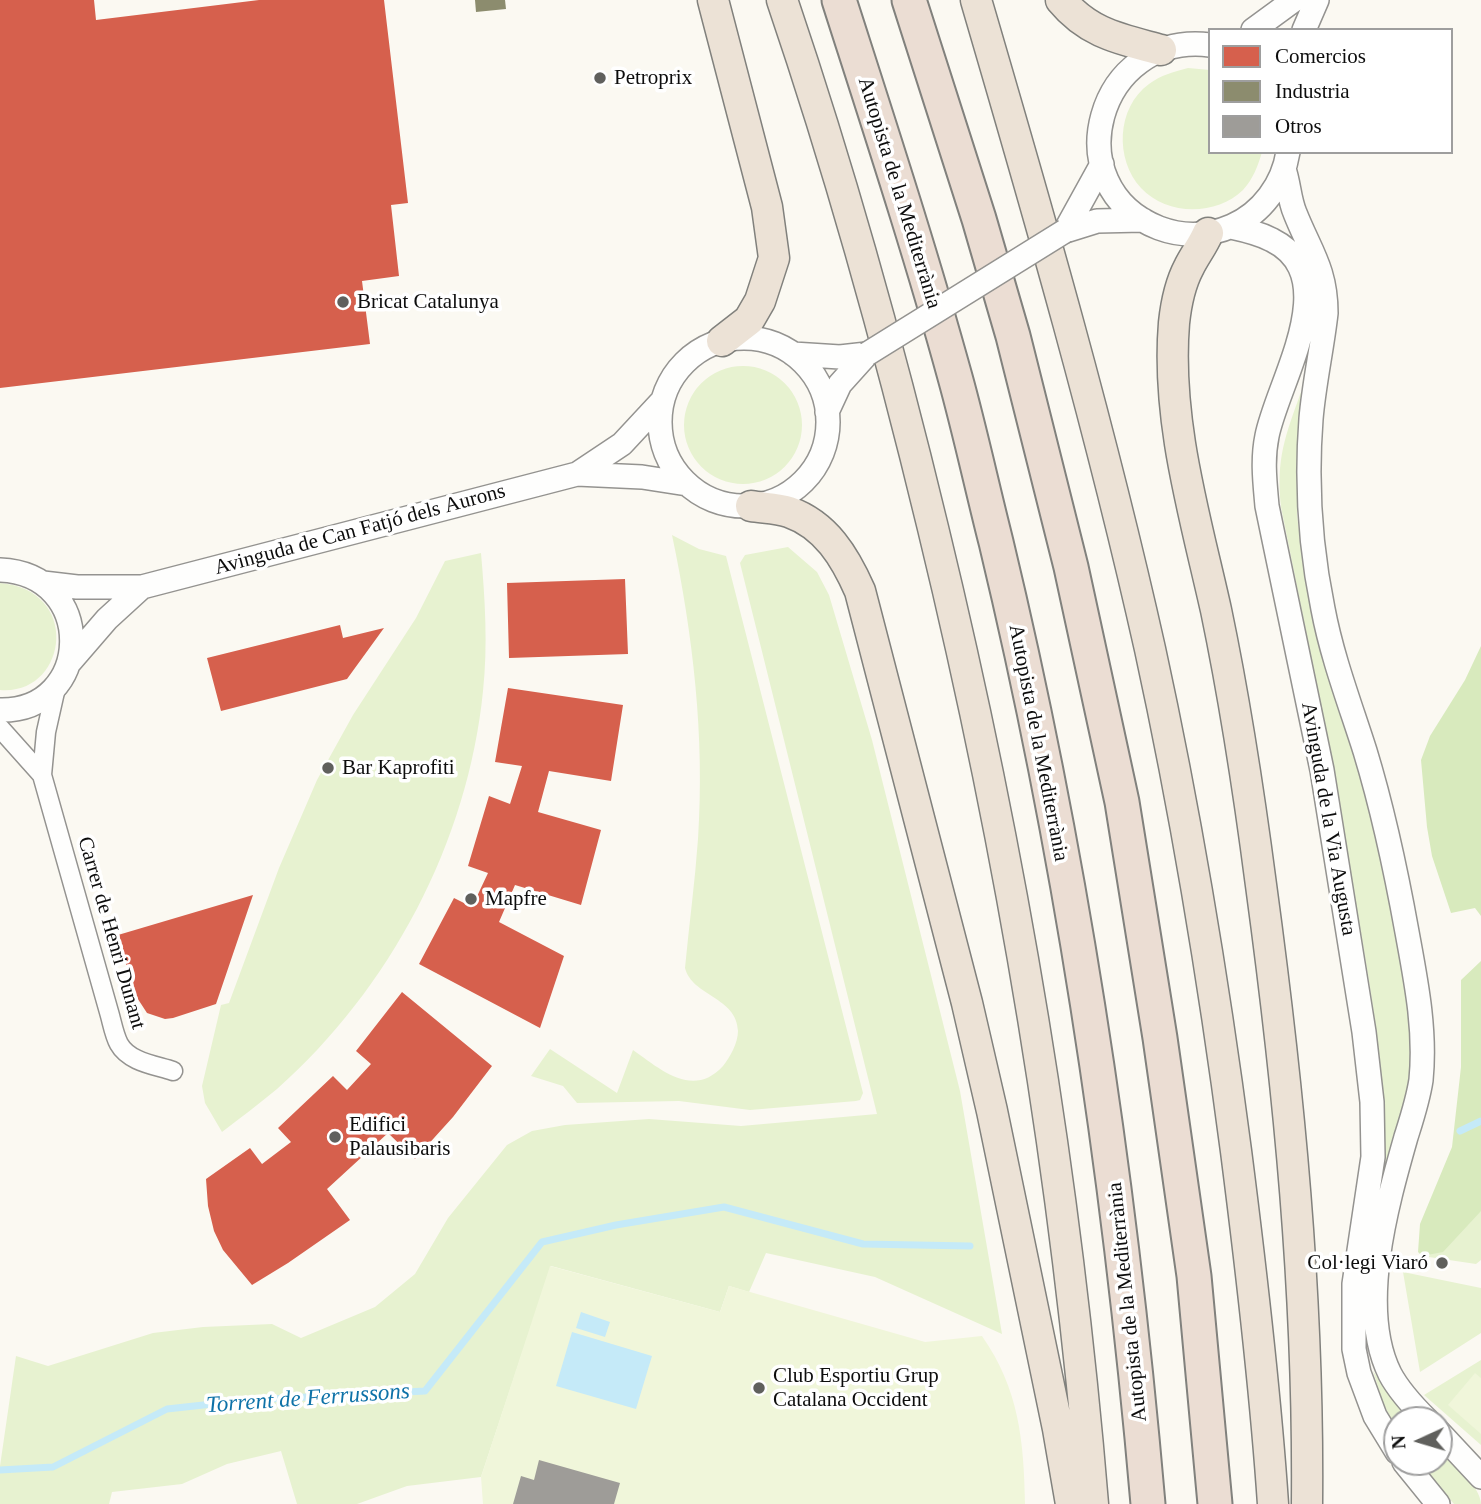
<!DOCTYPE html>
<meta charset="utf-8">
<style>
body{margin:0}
#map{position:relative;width:1481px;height:1504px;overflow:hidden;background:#fbf9f2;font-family:"Times New Roman",serif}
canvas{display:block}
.legend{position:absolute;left:1208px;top:28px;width:245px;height:126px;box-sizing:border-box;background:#fff;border:2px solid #9e9e9e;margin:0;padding:9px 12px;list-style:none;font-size:21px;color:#0d0d0d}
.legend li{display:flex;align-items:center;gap:14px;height:35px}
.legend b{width:35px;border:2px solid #9e9e9e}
.north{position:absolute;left:1383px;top:1406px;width:70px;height:70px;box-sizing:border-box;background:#fff;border:2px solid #9e9e9e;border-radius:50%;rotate:266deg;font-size:19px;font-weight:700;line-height:28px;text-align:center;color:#0d0d0d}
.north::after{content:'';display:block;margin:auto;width:24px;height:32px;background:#60605d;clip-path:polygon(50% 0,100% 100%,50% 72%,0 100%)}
</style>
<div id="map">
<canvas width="1481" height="1504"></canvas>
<ul class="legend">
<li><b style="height:19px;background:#d6604d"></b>Comercios</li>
<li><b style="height:19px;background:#8c8c6e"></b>Industria</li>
<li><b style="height:19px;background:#9e9c98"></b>Otros</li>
</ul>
<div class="north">N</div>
</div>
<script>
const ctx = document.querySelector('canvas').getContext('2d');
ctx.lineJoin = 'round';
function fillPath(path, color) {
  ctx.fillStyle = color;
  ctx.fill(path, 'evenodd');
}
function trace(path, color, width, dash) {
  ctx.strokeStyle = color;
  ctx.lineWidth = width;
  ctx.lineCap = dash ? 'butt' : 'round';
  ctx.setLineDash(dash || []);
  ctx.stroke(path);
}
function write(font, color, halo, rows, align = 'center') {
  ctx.font = font + ' "Times New Roman",serif';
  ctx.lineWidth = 7;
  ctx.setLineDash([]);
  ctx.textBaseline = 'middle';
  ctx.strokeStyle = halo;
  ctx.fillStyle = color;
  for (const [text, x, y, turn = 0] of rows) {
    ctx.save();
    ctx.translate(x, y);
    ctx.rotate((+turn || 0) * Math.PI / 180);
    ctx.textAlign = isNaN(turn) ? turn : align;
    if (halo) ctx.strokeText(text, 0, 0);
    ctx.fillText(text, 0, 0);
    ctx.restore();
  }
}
fillPath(new Path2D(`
 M 1188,68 L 1210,70 L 1210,152 L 1262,152 C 1258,166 1253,179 1243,190 C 1216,216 1167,216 1141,188 C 1115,160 1116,108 1149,84 C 1161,75 1173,72 1188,68 Z
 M684 425a59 59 0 1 1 118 0a59 59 0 1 1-118 0Z
 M 1301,392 L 1297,515 L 1304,570 L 1315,623 L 1369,809 L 1383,867 L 1396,928 L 1412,1042 L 1412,1084 L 1384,1175 C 1388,1086 1372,997 1357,910 C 1335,775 1308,641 1281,507 C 1276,458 1285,437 1301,392 Z
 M 672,535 L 699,549 L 726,556 L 863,1093 L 860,1100 L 856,1101 L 750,1110 L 679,1101 L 577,1103 L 563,1086 L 531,1076 L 550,1049 L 617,1093 L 633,1050 C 660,1069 693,1099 723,1066 C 730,1057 738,1043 738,1031 C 737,997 692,996 685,968 C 689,925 695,882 698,839 C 705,737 693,635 672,535 Z
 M 788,547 L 817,572 L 829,595 L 872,740 L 960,1091 L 1002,1334 L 875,1277 L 766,1253 L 749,1292 L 729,1286 L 720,1312 L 551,1266 L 481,1477 L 407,1486 L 357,1504 L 297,1504 L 281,1451 L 227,1464 L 182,1484 L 112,1492 L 109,1504 L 0,1504 L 0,1466 L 16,1356 L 48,1366 L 153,1333 L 203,1327 L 272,1324 L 301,1338 L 375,1307 L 415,1274 L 448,1218 L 507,1145 L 532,1131 L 565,1125 L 649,1119 L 741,1126 L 877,1114 L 740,563 L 745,555 Z
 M 481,553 C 485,599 488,646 483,691 C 468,842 390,989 277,1089 C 259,1104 240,1118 222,1132 L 205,1103 L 202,1086 L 221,1005 L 229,1003 L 279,868 L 317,780 L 353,715 L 416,618 L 445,561 Z
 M 0,583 C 83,590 67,696 0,690 Z
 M 1481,1191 L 1481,1260 L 1476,1264 L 1422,1256 Z
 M 1403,1272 L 1481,1288 L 1481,1333 L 1420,1372 Z
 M 1481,1360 L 1481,1445 L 1424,1395 Z
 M 1373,1371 L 1394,1400 L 1412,1420 L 1397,1420 L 1397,1430 L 1383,1403 Z
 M 1439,1447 C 1451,1460 1481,1487 1481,1504 L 1454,1504 L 1418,1462 L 1439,1462 Z`), '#e7f2d0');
fillPath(new Path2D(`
 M 1481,646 L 1481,916 L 1475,908 L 1451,913 L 1432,856 L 1427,827 L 1421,760 L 1430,736 L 1465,680 Z
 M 1481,961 L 1481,1211 L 1443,1252 L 1422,1256 L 1418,1252 L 1420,1224 L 1452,1147 L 1461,1067 L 1461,980 Z`), '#d8eabd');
fillPath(new Path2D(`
 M 550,1266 L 720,1312 L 729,1286 L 925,1342 L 982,1336 C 1019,1389 1024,1441 1025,1504 L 483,1504 L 481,1477 Z
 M 1475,1373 L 1481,1378 L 1481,1434 L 1448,1405 Z`), '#f0f6da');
fillPath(new Path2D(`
 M 581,1312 L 610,1322 L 605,1337 L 576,1328 Z
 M 572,1332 L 652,1356 L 636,1409 L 556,1386 Z`), '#c5eaf8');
fillPath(new Path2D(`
 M 0,0 L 94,0 L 96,20 L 259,0 L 384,0 L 408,203 L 391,205 L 399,276 L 362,281 L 370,344 L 0,388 Z
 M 625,579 L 628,654 L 509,658 L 507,583 Z
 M 340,625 L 343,638 L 384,628 L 347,679 L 221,711 L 207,658 Z
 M 508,688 L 623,705 L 611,781 L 549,771 L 538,812 L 601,830 L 581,905 L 515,885 L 499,922 L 564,956 L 540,1028 L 419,964 L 454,898 L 472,907 L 488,873 L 468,866 L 489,796 L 510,804 L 522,766 L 495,762 Z
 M 253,895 L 216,1004 L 173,1018 L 165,1019 L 147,1013 L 134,993 L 118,935 Z
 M 402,992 L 492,1066 L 453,1117 L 415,1159 L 388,1133 L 327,1189 L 350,1220 L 288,1263 L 252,1285 L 223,1250 L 214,1231 L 208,1206 L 206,1179 L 250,1148 L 262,1164 L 291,1142 L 278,1128 L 333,1076 L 347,1090 L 371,1064 L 356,1051 Z`), '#d6604d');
fillPath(new Path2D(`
 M 475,0 L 505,0 L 506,9 L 476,12 Z`), '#8c8c6e');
trace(new Path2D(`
 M 1460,1131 L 1481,1121
 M 0,1470 L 53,1467 L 167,1409 L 249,1400 L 425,1391 L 542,1242 L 616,1225 L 724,1207 L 863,1244 L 970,1246`), '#c5eaf8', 7);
fillPath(new Path2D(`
 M 539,1460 L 620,1483 L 614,1504 L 513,1504 L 521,1476 L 534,1480 Z`), '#9e9c98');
const minor = new Path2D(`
 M 57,683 L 46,732 L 42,775 L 109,1012 C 112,1022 114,1035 119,1044 C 129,1062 155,1065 173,1071
 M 0,728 L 42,775`);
const tertiary = new Path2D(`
 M 1253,30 L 1294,0
 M 1304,30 L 1317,0
 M 1210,45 C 1097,31 1054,187 1159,228 C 1183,237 1209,236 1232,226 C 1262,213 1283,184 1288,152
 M 1284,169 C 1289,183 1289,199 1295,213 C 1310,251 1326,269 1326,313 C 1322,349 1314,383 1311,419 C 1306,483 1310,546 1323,609 C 1332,657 1350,704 1365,751 C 1383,810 1396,871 1407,932 C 1416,981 1426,1030 1421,1080 C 1418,1100 1412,1118 1406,1137 C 1387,1204 1357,1308 1390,1374 C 1399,1391 1413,1406 1427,1420
 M 1231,227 C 1245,230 1259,233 1272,240 C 1346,277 1277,383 1267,436 C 1262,460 1265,483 1267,506 L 1322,770 L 1364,1032 L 1372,1102 L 1373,1157 L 1354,1284 L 1354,1349 L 1359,1373 L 1375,1416 L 1397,1452
 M 1065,231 L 1097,221 L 1143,220
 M 1065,231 L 1102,164
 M660 422a84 84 0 1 1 168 0a84 84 0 1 1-168 0Z
 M 793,354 L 840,357 L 867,354
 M 827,412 L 840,384 L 867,354
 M 577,474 L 622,444 L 662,401
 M 0,570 C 98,574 93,712 0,710
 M 43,583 L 77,587 L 142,587 L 577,474 L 642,477 L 687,484
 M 69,663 L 107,619 L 142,587
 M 1439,1432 L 1481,1477
 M 1404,1462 L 1438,1504`);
const trunk = new Path2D(`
 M 713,0 L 767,207 L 774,258 L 760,301 L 749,320 L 722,341
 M 782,0 C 841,173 890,350 933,528 C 1011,849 1066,1175 1093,1504
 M 976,0 C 1039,215 1101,430 1150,649 C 1186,814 1214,983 1236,1151 C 1251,1268 1265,1386 1273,1504
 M 1061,0 C 1089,34 1121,39 1161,50
 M 1208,233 C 1203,245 1195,255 1189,267 C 1180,284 1176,304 1174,323 C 1166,420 1195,516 1216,610 C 1235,701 1249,793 1261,885 C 1289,1091 1309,1295 1307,1504
 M 751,506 C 763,508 777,508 789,512 C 826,525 845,557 860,591 L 967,1003 L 992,1111 L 1058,1429 L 1071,1504`);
const motorway = new Path2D(`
 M 839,0 C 879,125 920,250 955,377 C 970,431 982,487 996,542 C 1072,858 1120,1180 1148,1504
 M 909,0 L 979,219 L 1013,336 L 1071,567 L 1122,802 L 1160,1038 L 1194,1276 L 1215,1504`);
trace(minor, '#949390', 21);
trace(tertiary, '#949390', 26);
trace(trunk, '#81817d', 33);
trace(motorway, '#81817d', 37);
trace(minor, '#fefefd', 18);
trace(tertiary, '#fefefd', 23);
trace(trunk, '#ece2d6', 30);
trace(motorway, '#ebddd3', 33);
const tertiaryBridge = new Path2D(`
 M 867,354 L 1065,231`);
trace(tertiaryBridge, '#949390', 26, []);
trace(tertiaryBridge, '#fefefd', 23);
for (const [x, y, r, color] of [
 [600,78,7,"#60605d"],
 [343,302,7,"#60605d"],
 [328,768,7,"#60605d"],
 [471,899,7,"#60605d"],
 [335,1137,7,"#60605d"],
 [1442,1263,7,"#60605d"],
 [759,1388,7,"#60605d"]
]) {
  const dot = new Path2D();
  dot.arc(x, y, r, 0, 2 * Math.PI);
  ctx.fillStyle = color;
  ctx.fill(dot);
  trace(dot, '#fff', 2.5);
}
write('21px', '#0d0d0d', '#fff', [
 ["Petroprix",614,78],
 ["Bricat Catalunya",357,302],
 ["Bar Kaprofiti",342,768],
 ["Mapfre",485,899],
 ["Edifici",349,1125],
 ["Palausibaris",349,1149],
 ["Col·legi Viaró",1428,1263,"right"],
 ["Club Esportiu Grup",773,1376],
 ["Catalana Occident",773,1400]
], 'left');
write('21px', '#0d0d0d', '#fff', [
 ["Autopista de la Mediterrània",899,193,73],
 ["Avinguda de Can Fatjó dels Aurons",360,530,-15],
 ["Autopista de la Mediterrània",1038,743,79],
 ["Avinguda de la Via Augusta",1328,819,80],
 ["Carrer de Henri Dunant",111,933,74],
 ["Autopista de la Mediterrània",1128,1302,-96]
]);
write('italic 23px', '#0e72a8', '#fff', [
 ["Torrent de Ferrussons",308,1399,-4]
]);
</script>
